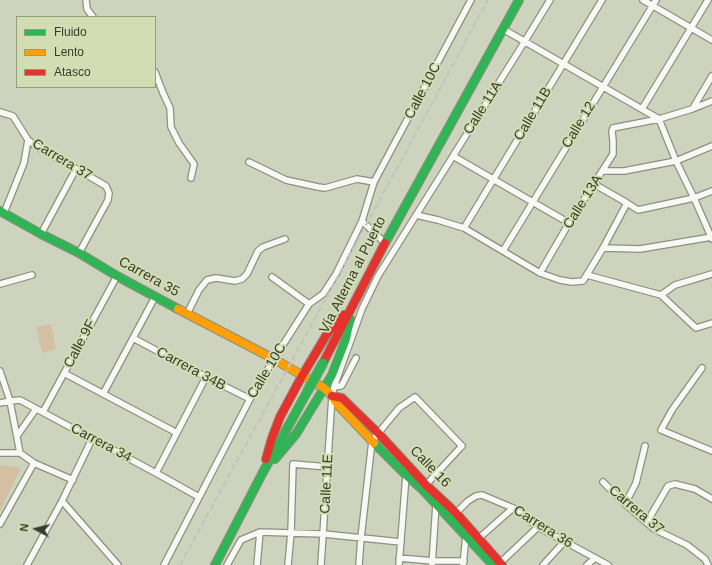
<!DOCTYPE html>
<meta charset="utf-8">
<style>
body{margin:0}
#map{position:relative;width:712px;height:565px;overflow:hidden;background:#ced3bd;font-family:Helvetica,sans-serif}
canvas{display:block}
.legend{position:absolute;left:16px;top:16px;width:140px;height:72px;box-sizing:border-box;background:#d3ddb3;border:1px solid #959d7d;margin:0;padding:5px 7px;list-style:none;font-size:12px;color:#383c2b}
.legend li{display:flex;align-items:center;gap:8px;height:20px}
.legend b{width:20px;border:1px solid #959d7d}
.north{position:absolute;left:16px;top:509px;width:40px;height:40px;-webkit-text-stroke:3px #d3ddb3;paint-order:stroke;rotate:277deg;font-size:11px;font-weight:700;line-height:16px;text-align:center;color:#383c2b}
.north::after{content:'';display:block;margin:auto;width:14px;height:18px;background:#383c2b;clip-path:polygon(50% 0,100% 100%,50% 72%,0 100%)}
</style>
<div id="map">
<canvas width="712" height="565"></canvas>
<ul class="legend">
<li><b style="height:5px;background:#30b455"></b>Fluido</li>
<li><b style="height:5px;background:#ff9f0a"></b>Lento</li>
<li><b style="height:5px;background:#e5322d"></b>Atasco</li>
</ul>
<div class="north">N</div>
</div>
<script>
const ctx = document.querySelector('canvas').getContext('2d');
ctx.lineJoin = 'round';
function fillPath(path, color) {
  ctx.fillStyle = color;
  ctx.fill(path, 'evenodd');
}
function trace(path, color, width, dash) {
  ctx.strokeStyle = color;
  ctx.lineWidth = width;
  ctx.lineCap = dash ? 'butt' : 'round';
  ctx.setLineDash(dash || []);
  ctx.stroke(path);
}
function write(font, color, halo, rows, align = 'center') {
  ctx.font = font + ' Helvetica,sans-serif';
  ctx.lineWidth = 4;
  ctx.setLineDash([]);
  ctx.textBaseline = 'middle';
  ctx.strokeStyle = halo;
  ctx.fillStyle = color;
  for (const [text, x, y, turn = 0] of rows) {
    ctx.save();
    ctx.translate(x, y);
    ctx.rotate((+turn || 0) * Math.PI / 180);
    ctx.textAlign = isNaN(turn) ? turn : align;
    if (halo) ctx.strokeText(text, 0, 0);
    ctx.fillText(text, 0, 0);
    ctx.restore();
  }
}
fillPath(new Path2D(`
 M 51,324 L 56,349 L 42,353 L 36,327 Z
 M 0,465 L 21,468 L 0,511 Z`), '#d5bfa3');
const street = new Path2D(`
 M 86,0 L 87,9 L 93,17
 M 643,0 L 712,40
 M 503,29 L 659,119 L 676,161 L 694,198 L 712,239
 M 155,72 L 163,93 L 170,108 L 171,127 L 179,143 L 194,164 L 191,178
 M 693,108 L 712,76
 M 642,109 L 708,0
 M 0,112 L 13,116 L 28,140 L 36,146 L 106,186 L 109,193 L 108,200 L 79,253
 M 453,156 L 569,223
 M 249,162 L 286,180 L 318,187 L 325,188 L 357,179 L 374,182
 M 602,171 L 624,171 L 676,161 L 712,146
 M 594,184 L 627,203 L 638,210 L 694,198 L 712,191
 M 4,213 L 24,163 L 28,140
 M 416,215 L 438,220 L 464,228 L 540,273 L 560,280 L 572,282 L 583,281 L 603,248 L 627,203
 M 362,221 L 385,243
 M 464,228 L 602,0
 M 41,234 L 76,169
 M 603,248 L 640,249 L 712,237
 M 503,251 L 656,0
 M 540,273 L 569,223 L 613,154 L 613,141 L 612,131 L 613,128 L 659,119 L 692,109 L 712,101
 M 587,275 L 661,295 L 696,328 L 712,323
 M 272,277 L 309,304
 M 0,284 L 32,275
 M 661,295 L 675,285 L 712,274
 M 187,314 L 199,290 L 207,280 L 216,278 L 235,281 L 242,279 L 247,274 L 258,251 L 263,247 L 285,239
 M 133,338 L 206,377 L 250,399
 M 702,368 L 672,410 L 661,430 L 712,451
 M 0,371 L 10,401 L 20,453
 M 64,373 L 177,433
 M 334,387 L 341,386 L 342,385 L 356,358
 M 103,394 L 155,297
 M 0,403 L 10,401 L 20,400 L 156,473 L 199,497
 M 43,412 L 117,276
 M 17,436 L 36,409
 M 0,453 L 20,453 L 34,463 L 73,480
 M 156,473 L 206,377
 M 603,482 L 625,504 L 654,529 L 687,545 L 705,559 L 708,565
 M 62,501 L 118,565
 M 625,504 L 636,483 L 645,446
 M 456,513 L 468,501 L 476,496 L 482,495 L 513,508 L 538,527 L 608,565
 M 647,522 L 668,486 L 675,484 L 695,489 L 712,499
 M 0,524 L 34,463
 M 478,539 L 513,508
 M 399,558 L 433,561 L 464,561
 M 500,563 L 538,527
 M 27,565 L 62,501 L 92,439
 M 164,565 L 250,399 L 274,359 L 309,304 L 323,294 L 336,274 L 362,221 L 374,182 L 471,0
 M 227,565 L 241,540 L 260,532 L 324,534 L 401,542
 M 257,565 L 260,532
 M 288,565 L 291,533 L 293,464 L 328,467
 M 321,565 L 332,396 L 334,387 L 362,309 L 378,276 L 525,41 L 550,0
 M 359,565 L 361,538 L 372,441 L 399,408 L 415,397 L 462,446 L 460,448 L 425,486
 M 399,565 L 406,475
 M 432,565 L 436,504
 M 463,565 L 466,536
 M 543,565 L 564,542
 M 587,565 L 595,558`);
const fast = new Path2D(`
 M 0,211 L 41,234 L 79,253 L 117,276 L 178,309
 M 385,243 L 519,0
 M 374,443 L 406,475 L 422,489 L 493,565
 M 275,459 L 296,434 L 332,375 L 346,339 L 350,319
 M 215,565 L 262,474 L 307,392`);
const slow = new Path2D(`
 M 178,309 L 274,359 L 324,388 L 332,396 L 338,405 L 374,443`);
const jam = new Path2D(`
 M 323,363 L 385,243
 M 332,396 L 342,398 L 378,433 L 426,485 L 456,513 L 502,565
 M 266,459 L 272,438 L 280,417 L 302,376 L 327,334 L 344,315`);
trace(street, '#8c907e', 8);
trace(fast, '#8c907e', 10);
trace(slow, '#8c907e', 10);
trace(jam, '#8c907e', 10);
trace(street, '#f8f8f5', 5.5);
trace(fast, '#30b455', 8);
trace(slow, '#ff9f0a', 8);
trace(jam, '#e5322d', 8);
trace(new Path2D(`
 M 180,565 L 366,225 L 488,0`), '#c2c4bd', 2, [6, 3]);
const fastBridge = new Path2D(`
 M 307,392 L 323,363`);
trace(fastBridge, '#999e7e', 11, []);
trace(fastBridge, '#30b455', 9);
write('14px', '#383c2b', '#d3ddb3', [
 ["Calle 10C",423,91,-62],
 ["Calle 11A",483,108,-58],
 ["Calle 11B",533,114,-59],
 ["Calle 12",579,125,-59],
 ["Carrera 37",62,160,31],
 ["Calle 13A",583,202,-58],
 ["Vía Alterna al Puerto",353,275,-63],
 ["Carrera 35",149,277,29],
 ["Calle 9F",80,344,-62],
 ["Carrera 34B",191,369,28],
 ["Calle 10C",267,371,-59],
 ["Carrera 34",101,443,28],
 ["Calle 16",430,467,46],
 ["Calle 11E",327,484,-87],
 ["Carrera 37",636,510,40],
 ["Carrera 36",543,527,32]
]);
</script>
